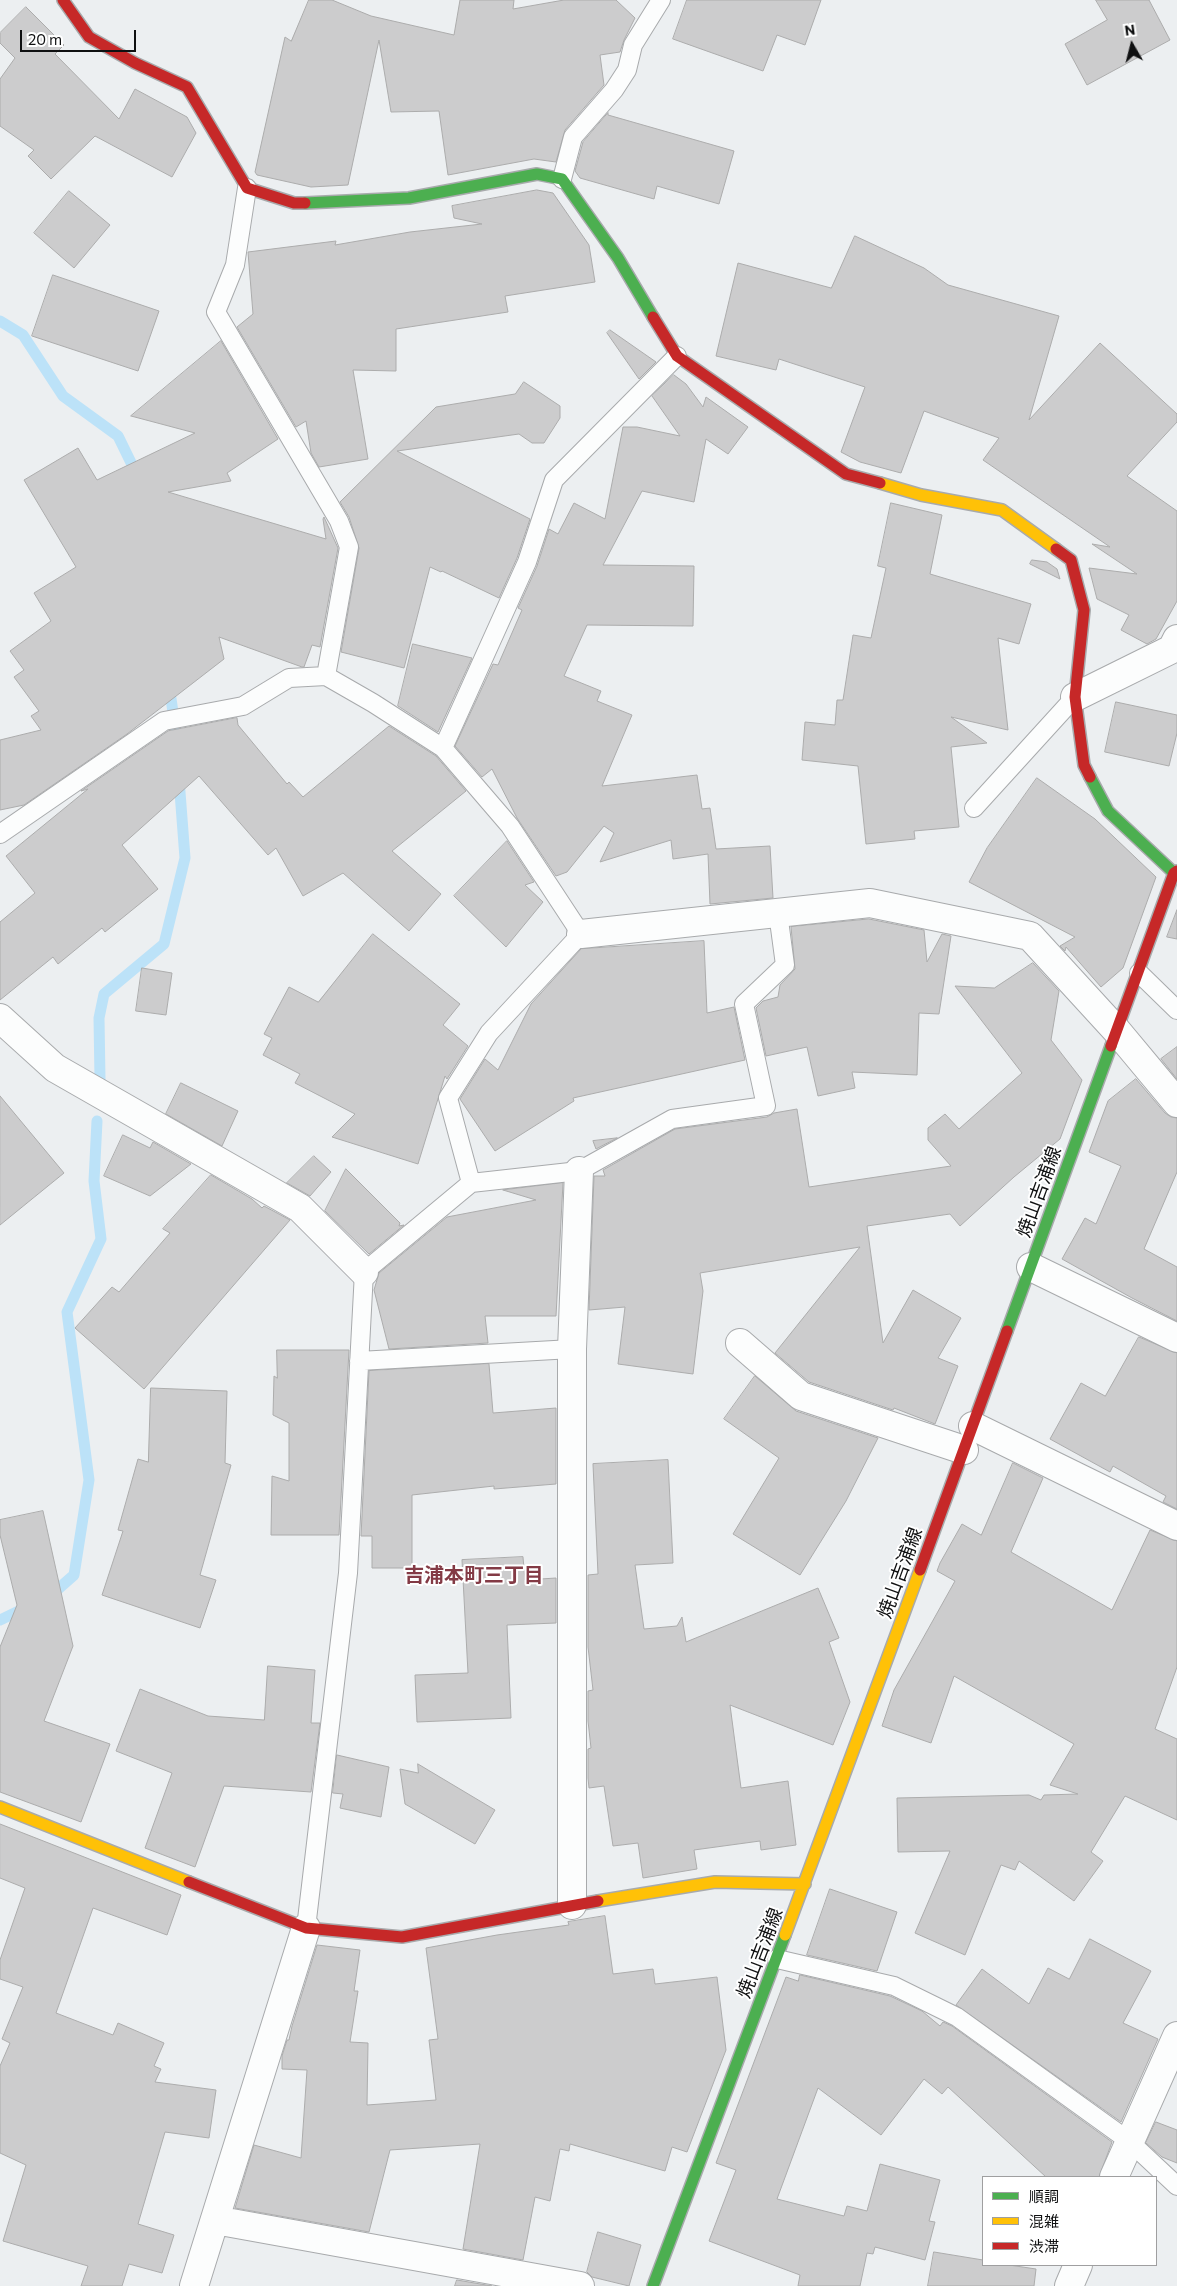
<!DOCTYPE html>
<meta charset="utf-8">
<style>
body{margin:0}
#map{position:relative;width:1177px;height:2286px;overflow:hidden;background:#eceff1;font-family:Commissioner,"Noto Sans JP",sans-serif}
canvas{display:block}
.legend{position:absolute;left:982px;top:2176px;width:175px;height:90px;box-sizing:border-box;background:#fff;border:1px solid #9f9fa0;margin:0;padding:6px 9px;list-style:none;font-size:15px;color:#0f1011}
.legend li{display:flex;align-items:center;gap:10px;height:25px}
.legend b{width:25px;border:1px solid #9f9fa0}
.north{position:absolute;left:1107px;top:20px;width:50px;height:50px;-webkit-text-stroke:4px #fff;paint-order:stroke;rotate:352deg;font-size:14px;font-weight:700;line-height:20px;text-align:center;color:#0f1011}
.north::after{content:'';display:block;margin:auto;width:18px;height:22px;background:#0f1011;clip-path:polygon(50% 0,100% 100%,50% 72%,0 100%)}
.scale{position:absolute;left:20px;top:30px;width:116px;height:22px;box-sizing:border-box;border:2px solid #0f1011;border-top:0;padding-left:6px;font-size:15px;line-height:18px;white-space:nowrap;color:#0f1011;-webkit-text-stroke:4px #fff;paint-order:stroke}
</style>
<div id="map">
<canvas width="1177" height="2286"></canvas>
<ul class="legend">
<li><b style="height:6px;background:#4caf50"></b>順調</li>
<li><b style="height:6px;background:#ffc107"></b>混雑</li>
<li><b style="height:6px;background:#c62828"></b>渋滞</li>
</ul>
<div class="north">N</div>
<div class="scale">20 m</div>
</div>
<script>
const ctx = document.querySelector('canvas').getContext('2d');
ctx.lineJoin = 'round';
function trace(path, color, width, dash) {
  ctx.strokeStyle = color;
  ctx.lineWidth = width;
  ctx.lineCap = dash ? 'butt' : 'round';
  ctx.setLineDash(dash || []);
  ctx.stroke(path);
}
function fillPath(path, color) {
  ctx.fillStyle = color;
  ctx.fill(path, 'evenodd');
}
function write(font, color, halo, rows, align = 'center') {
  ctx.font = font + ' Commissioner,"Noto Sans JP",sans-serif';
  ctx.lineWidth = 4;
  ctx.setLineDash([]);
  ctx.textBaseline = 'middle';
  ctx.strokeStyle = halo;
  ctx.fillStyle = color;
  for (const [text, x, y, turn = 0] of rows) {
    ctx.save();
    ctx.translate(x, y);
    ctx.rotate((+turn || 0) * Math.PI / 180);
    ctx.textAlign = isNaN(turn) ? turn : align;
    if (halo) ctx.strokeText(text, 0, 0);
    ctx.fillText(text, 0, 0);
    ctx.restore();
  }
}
trace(new Path2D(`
 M 0,321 L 23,335 L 63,396 L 118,436 L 138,477
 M 169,685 L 175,726
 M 100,1079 L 99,1018 L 104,994 L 164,944 L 185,858 L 179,779
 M 49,1597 L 74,1575 L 89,1480 L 67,1312 L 101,1239 L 94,1181 L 97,1121
 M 0,1620 L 25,1608`), '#bce2f8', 11);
const building = new Path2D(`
 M 309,0 L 332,0 L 371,16 L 454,35 L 460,0 L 514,0 L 513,9 L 564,0 L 616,0 L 635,18 L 624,40 L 620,52 L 600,55 L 604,85 L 565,130 L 556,162 L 534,159 L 448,175 L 439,111 L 391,112 L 379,40 L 348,185 L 311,187 L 257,175 L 255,172 L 285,37 L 291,41 Z
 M 687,0 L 821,0 L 805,45 L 777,35 L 763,71 L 673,39 Z
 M 1096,0 L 1149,0 L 1170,40 L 1087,85 L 1065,44 L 1107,20 Z
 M 26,7 L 64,45 L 55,54 L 119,119 L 135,89 L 187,117 L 196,133 L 172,177 L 95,136 L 51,179 L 28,156 L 34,150 L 0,126 L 0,79 L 15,58 L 0,43 L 0,33 Z
 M 608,113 L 608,115 L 734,151 L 719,204 L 657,186 L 654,199 L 580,178 L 575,171 L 583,142 Z
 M 537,190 L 553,193 L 589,245 L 595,282 L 505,296 L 508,312 L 396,329 L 396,371 L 353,370 L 368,459 L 319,467 L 311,453 L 306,421 L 296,427 L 237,327 L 253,314 L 248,252 L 336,241 L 335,245 L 410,232 L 482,224 L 454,218 L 452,206 Z
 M 69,191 L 110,225 L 74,268 L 34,233 Z
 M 855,236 L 924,268 L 948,285 L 1059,316 L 1029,420 L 1100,343 L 1177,414 L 1177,422 L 1127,476 L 1177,511 L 1177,601 L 1156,639 L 1147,644 L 1121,630 L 1129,615 L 1097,599 L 1089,568 L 1137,574 L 1092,544 L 1110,547 L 983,460 L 999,438 L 924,411 L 901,473 L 860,462 L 841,452 L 865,387 L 779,359 L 776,370 L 716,356 L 738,263 L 831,288 Z
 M 53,275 L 159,311 L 138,371 L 32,336 Z
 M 610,330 L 656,362 L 639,379 L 607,333 Z
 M 221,341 L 278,439 L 227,473 L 231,481 L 168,492 L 326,539 L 323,519 L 324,517 L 338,548 L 320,647 L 312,645 L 304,667 L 302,667 L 219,637 L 224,659 L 127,734 L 24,805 L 0,810 L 0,740 L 41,730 L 31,716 L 39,711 L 14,677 L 24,670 L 10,651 L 51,621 L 34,593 L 76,567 L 24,480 L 78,448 L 97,480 L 195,433 L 131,416 Z
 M 674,375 L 686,384 L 703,407 L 706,397 L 748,427 L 728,454 L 706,439 L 694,502 L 642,491 L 603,565 L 694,566 L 693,626 L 587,625 L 564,676 L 601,691 L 597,701 L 632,715 L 602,786 L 697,775 L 702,809 L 710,808 L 716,849 L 770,846 L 773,898 L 710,904 L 708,854 L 673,859 L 671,840 L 600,862 L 614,833 L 604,826 L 567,872 L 556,876 L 517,818 L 492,769 L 482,777 L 455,746 L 493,664 L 498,665 L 522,610 L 518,608 L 537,566 L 549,529 L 558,534 L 574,503 L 605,519 L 623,427 L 637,427 L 680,436 L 652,396 Z
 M 524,382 L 560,406 L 560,418 L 544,443 L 532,443 L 519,434 L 397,451 L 530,519 L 517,558 L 499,598 L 442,571 L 441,572 L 430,567 L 404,668 L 341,652 L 359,548 L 349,517 L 340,502 L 436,407 L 515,394 Z
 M 891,503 L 942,515 L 930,574 L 1031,604 L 1019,644 L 998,638 L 1008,730 L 951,717 L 987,743 L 951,747 L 959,827 L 914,831 L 915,839 L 866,844 L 858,766 L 802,760 L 805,722 L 835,725 L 837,700 L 843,700 L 853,635 L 871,638 L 886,568 L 878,566 Z
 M 1032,560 L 1047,562 L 1057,569 L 1060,579 L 1030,564 Z
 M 413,644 L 472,658 L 438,732 L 398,706 Z
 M 1116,702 L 1177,715 L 1177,733 L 1169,766 L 1105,752 Z
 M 237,718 L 238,725 L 287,784 L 289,782 L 303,797 L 389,726 L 436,756 L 466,791 L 392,851 L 441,894 L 409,931 L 343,873 L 303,896 L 276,848 L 268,855 L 199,776 L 122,845 L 158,889 L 105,932 L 102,928 L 58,964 L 53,957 L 0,1000 L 0,922 L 35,893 L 6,856 L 88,789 L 81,791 L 168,731 Z
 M 1037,778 L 1095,819 L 1156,877 L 1123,968 L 1101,987 L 1066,947 L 1065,951 L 1060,946 L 1075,937 L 969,882 L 987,848 Z
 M 507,841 L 534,882 L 525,885 L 543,902 L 506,947 L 454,896 Z
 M 1177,910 L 1177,939 L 1167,937 Z
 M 869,919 L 924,930 L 927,962 L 942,934 L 951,936 L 939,1014 L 919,1013 L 917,1075 L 852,1072 L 855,1088 L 818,1096 L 807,1047 L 766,1056 L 756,1008 L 763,1001 L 778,997 L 780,985 L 795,969 L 791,927 Z
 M 373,934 L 460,1004 L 443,1025 L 468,1046 L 447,1079 L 445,1076 L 418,1164 L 332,1137 L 355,1114 L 295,1083 L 300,1074 L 263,1055 L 272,1038 L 264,1034 L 289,987 L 318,1002 Z
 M 704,941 L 707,1013 L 734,1007 L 745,1060 L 573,1098 L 574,1101 L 495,1151 L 460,1099 L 485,1059 L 498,1070 L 531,1004 L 581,949 Z
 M 1033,963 L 1059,991 L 1051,1040 L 1082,1080 L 1060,1139 L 1014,1177 L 960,1226 L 950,1214 L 867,1226 L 883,1343 L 913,1290 L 961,1318 L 938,1358 L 958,1366 L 935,1424 L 894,1408 L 893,1410 L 809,1382 L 775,1353 L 860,1247 L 700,1273 L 703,1291 L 693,1374 L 618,1364 L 625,1307 L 589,1310 L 594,1176 L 605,1176 L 603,1170 L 675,1129 L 767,1117 L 774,1113 L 797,1109 L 809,1187 L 951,1166 L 928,1140 L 928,1128 L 945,1114 L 959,1129 L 1022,1073 L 955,986 L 994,988 Z
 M 142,968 L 172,973 L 166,1015 L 136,1011 Z
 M 1177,1047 L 1177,1079 L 1161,1059 Z
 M 1136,1079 L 1165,1113 L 1171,1117 L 1177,1118 L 1177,1172 L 1144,1249 L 1177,1267 L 1177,1321 L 1132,1298 L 1062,1259 L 1085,1218 L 1096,1224 L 1121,1166 L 1089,1152 L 1108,1101 Z
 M 181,1083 L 238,1111 L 222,1146 L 166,1114 Z
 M 0,1096 L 64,1173 L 0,1225 Z
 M 123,1135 L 150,1148 L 153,1142 L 191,1164 L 150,1196 L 104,1176 Z
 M 617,1138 L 596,1149 L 593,1141 Z
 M 314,1156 L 331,1172 L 310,1196 L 287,1183 Z
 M 346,1169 L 400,1223 L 399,1226 L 404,1225 L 369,1254 L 325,1211 Z
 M 211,1175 L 252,1199 L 262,1208 L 264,1206 L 290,1220 L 144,1389 L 75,1328 L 112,1287 L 119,1292 L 170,1233 L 163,1229 Z
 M 563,1183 L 556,1316 L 485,1316 L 488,1343 L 389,1349 L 374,1290 L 379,1273 L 447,1217 L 536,1200 L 503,1190 Z
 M 1139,1337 L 1177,1353 L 1177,1509 L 1163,1502 L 1166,1496 L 1113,1466 L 1110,1472 L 1050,1439 L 1081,1383 L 1105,1396 Z
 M 277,1350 L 349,1350 L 339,1535 L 271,1535 L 272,1476 L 289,1481 L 289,1423 L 273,1415 L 274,1376 L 277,1378 Z
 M 489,1364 L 493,1413 L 556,1408 L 556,1484 L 494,1489 L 494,1486 L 412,1495 L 412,1568 L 372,1568 L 372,1536 L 361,1536 L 369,1371 Z
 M 755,1376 L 796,1411 L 878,1438 L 846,1501 L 800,1575 L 733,1534 L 779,1458 L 724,1419 Z
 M 151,1388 L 227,1391 L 225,1463 L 231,1465 L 200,1575 L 216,1580 L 200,1628 L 102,1595 L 123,1531 L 118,1530 L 138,1459 L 148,1462 Z
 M 668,1460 L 673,1563 L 635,1565 L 644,1629 L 677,1626 L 682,1617 L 686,1642 L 818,1588 L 839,1638 L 829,1642 L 850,1702 L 833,1745 L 730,1705 L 741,1788 L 788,1781 L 796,1845 L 761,1850 L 760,1841 L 694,1850 L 697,1869 L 643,1878 L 638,1843 L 613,1846 L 604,1786 L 589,1788 L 588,1778 L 588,1749 L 591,1748 L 588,1721 L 588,1691 L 593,1690 L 588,1647 L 588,1575 L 598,1574 L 593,1464 Z
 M 1013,1463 L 1043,1478 L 1011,1552 L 1112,1610 L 1150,1530 L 1177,1541 L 1177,1667 L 1155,1729 L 1177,1739 L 1177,1820 L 1125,1796 L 1091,1852 L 1103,1861 L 1074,1901 L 1019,1861 L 1015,1870 L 1001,1865 L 965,1955 L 915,1933 L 950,1851 L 898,1852 L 897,1798 L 1029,1795 L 1041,1800 L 1044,1795 L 1078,1794 L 1050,1785 L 1074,1744 L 954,1676 L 931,1743 L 882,1726 L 894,1690 L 955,1581 L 937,1571 L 940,1563 L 962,1524 L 981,1535 Z
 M 43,1511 L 73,1646 L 44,1721 L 110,1744 L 81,1822 L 0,1792 L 0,1647 L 17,1605 L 0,1535 L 0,1520 Z
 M 523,1557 L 525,1580 L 556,1578 L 556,1623 L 507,1625 L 511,1718 L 417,1722 L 415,1675 L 468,1673 L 462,1560 Z
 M 268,1666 L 315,1670 L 311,1723 L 320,1723 L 311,1792 L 224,1786 L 195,1867 L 145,1848 L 172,1773 L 116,1751 L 140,1689 L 208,1716 L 264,1720 Z
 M 337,1755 L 389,1767 L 381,1817 L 340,1808 L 343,1794 L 333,1793 Z
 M 418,1764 L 495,1810 L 475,1844 L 405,1804 L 400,1769 L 418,1773 Z
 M 0,1824 L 181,1895 L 167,1935 L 93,1908 L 56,2013 L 113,2035 L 118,2023 L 164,2043 L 154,2066 L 161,2069 L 155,2082 L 216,2090 L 209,2138 L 165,2132 L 138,2224 L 174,2235 L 162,2273 L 129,2264 L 122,2286 L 81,2286 L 88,2266 L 3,2241 L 26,2165 L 0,2153 L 0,2066 L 10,2043 L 2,2039 L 23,1987 L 0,1979 L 0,1960 L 25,1888 L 0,1878 Z
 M 830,1889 L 897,1912 L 877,1971 L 807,1955 Z
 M 605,1916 L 613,1974 L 653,1969 L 655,1984 L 717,1977 L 726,2050 L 687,2152 L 672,2147 L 665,2171 L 570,2144 L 569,2151 L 560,2149 L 550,2201 L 535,2197 L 523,2260 L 463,2249 L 480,2144 L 390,2150 L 369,2232 L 235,2208 L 254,2145 L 301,2158 L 307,2070 L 282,2069 L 282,2056 L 287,2040 L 289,2040 L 292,2026 L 317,1945 L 360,1950 L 354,1991 L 358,1991 L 350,2042 L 368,2043 L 367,2105 L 436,2100 L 429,2040 L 438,2039 L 426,1948 L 497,1935 L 569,1925 L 568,1922 Z
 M 1090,1939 L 1151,1971 L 1123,2023 L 1158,2039 L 1121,2122 L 956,2005 L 982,1969 L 1029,2004 L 1048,1968 L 1069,1979 Z
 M 800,1975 L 890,1996 L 922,2011 L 940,2026 L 943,2022 L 952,2026 L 1112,2142 L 1099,2177 L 1046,2177 L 948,2087 L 942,2094 L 924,2079 L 881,2135 L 818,2088 L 777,2199 L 844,2216 L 847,2206 L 867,2211 L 880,2164 L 940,2180 L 929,2221 L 935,2222 L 925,2260 L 875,2247 L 873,2254 L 867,2253 L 860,2286 L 798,2286 L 800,2275 L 709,2241 L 736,2170 L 716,2163 L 786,1977 L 798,1981 Z
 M 1156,2122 L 1177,2130 L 1177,2163 L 1162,2157 L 1146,2143 Z
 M 598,2232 L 641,2245 L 629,2286 L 592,2277 L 587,2272 Z
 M 934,2252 L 983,2260 L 983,2265 L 1009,2265 L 1036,2269 L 1034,2286 L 928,2286 Z
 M 457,2280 L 492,2286 L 455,2286 Z`);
fillPath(building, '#cccccd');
trace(building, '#acacac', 1);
const lane = new Path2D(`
 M 562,179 L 573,137 L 614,90 L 627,70 L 633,45 L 661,0
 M 247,188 L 235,265 L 216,312 L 339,521 L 349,547 L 326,676
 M 974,808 L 1075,697
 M 0,834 L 164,721 L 243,706 L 289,678 L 326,676 L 373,703 L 443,748
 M 1139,973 L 1177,1010
 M 471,1183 L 579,1171 L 672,1119 L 766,1106 L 744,1004 L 785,965 L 778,913
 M 359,1361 L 572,1349
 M 306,1928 L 348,1573 L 364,1272 L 471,1183 L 448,1098 L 489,1033 L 581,934 L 510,826 L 443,748 L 527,562 L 554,480 L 677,356
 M 777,1959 L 894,1986 L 957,2017 L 1129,2141 L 1177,2186`);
const street = new Path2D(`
 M 1075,697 L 1172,649 L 1177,639
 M 581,934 L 870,903 L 1030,936 L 1117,1031 L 1177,1103
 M 0,1018 L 55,1068 L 300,1208 L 364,1272
 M 1031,1267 L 1177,1338
 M 740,1343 L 801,1396 L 964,1450
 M 973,1426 L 1177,1526
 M 572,1905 L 572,1349 L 579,1171
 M 1114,2177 L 1177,2036
 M 215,2220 L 580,2286
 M 194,2286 L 306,1928
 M 1069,2286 L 1078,2265`);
const fast = new Path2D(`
 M 305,203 L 409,198 L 537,174 L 562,179 L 618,258 L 653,317
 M 1090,777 L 1108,811 L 1174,873
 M 1007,1331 L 1111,1046
 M 653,2286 L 785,1935`);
const slow = new Path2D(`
 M 880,483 L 921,495 L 1002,510 L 1056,549
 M 0,1807 L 189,1882
 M 598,1901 L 715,1882 L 805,1884
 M 785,1935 L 920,1570`);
const jam = new Path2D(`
 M 63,0 L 89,37 L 135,63 L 187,87 L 247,188 L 294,203 L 305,203
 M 653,317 L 677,356 L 846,474 L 880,483
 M 1056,549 L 1071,560 L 1084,610 L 1075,697 L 1084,765 L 1090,777
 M 1111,1046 L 1174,873 L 1177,871
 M 920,1570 L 1007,1331
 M 189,1882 L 306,1928 L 402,1937 L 598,1901`);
trace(lane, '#a8aaac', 20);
trace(street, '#a8aaac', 30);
trace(fast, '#a8aaac', 14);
trace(slow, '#a8aaac', 14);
trace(jam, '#a8aaac', 14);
trace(lane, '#fcfdfd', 18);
trace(street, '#fcfdfd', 28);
trace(fast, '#4caf50', 11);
trace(slow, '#ffc107', 11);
trace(jam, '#c62828', 11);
write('19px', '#0f1011', '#fff', [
 ["焼山吉浦線",1039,1192,-70],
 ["焼山吉浦線",900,1573,-70],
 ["焼山吉浦線",760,1953,-69]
]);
write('bold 20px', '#833a45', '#fff', [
 ["吉浦本町三丁目",474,1575]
]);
</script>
